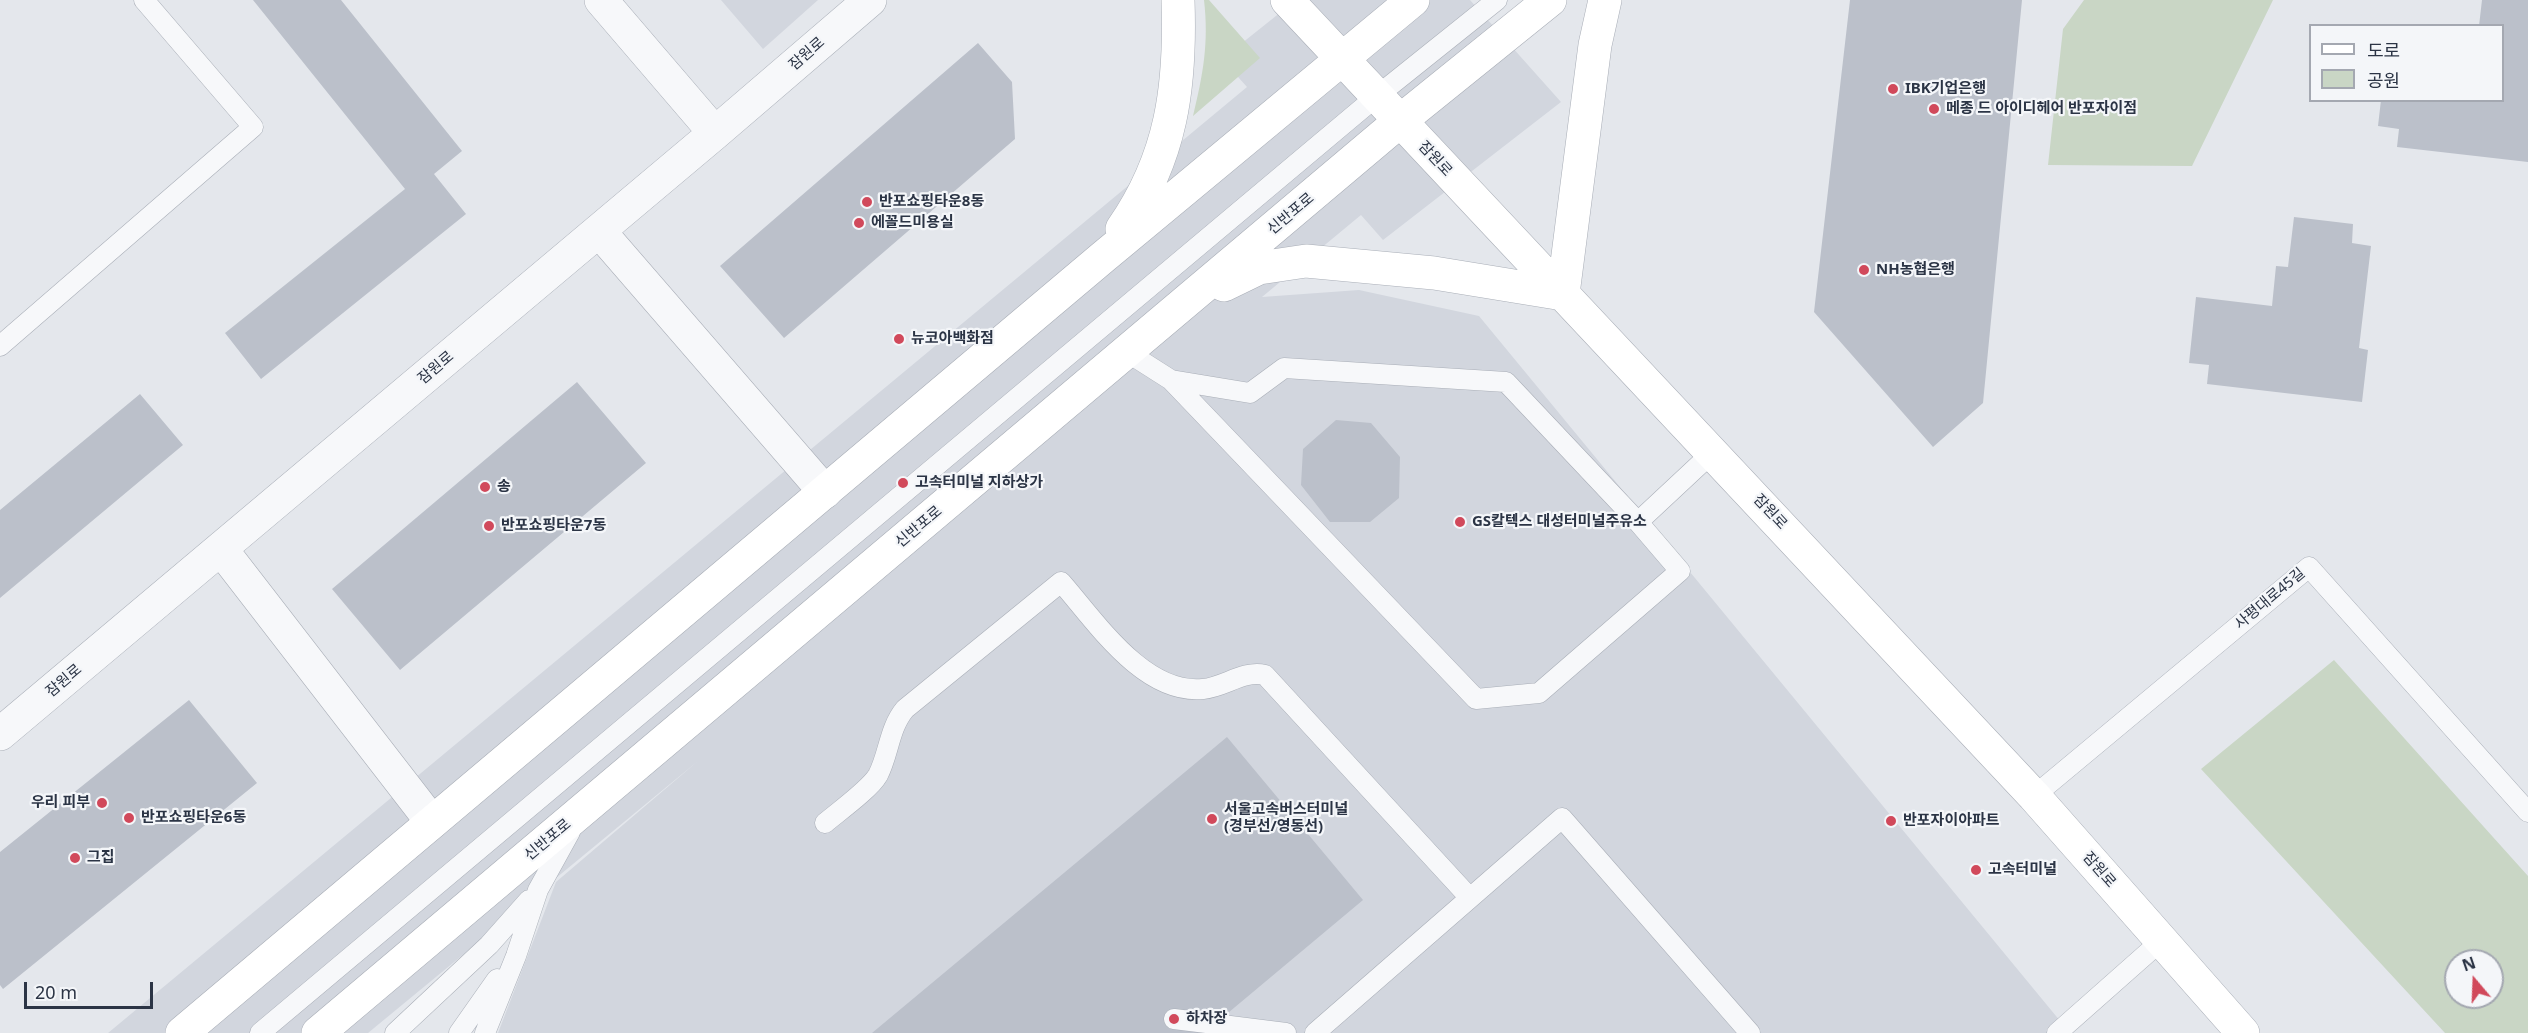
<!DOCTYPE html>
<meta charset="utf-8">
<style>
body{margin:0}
#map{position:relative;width:2528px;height:1033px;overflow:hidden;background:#e4e7ec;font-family:"Noto Sans","Noto Sans KR",sans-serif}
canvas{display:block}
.legend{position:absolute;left:2309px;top:24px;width:195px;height:78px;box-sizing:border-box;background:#f4f6f9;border:2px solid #a4a8b1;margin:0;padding:8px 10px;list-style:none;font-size:18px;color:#2b3445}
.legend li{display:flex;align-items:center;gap:12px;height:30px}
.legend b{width:30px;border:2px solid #a4a8b1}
.north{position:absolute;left:2444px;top:949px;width:60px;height:60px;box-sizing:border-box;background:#f4f6f9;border:2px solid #a4a8b1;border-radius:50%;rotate:341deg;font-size:16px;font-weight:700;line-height:24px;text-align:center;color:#2b3445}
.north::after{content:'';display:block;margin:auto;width:21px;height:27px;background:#d1495b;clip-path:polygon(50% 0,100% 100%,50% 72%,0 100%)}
.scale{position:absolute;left:24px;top:982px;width:129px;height:27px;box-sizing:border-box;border:3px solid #2b3445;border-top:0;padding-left:8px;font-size:18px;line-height:21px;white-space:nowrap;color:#2b3445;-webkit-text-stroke:4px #f4f6f9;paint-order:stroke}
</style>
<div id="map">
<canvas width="2528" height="1033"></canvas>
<ul class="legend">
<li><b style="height:8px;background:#fff"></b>도로</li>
<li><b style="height:16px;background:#c9d6c5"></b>공원</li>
</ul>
<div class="north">N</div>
<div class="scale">20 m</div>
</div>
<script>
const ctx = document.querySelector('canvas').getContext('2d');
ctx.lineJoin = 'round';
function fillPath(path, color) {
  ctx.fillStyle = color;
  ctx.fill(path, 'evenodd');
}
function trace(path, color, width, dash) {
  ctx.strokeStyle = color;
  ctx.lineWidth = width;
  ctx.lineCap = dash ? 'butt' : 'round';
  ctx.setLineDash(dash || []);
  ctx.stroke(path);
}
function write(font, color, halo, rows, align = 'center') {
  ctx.font = font + ' "Noto Sans","Noto Sans KR",sans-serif';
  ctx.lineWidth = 4.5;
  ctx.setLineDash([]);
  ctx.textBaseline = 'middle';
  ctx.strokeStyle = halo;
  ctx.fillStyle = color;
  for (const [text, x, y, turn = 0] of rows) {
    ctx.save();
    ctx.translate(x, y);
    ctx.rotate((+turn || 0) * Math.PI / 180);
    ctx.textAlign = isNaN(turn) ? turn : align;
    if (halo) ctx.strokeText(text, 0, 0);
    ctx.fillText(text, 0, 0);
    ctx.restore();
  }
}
fillPath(new Path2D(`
 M 721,0 L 818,0 L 763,49 Z
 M 1296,0 L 1470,0 L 1561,102 L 1383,240 L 1361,215 L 1262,297 L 1359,290 L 1479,316 L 2070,1033 L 498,1033 L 556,882 L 698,761 L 368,1033 L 108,1033 L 1247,87 L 1222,59 Z`), '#d2d6de');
fillPath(new Path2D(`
 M 1204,0 L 1209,0 L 1260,58 L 1193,116 C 1203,75 1209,43 1204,0 Z
 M 2084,0 L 2273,0 L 2192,166 L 2048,165 L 2063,29 Z
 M 2334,660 L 2528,876 L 2528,1033 L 2445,1033 L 2201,769 ZM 2456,961 L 2492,961 L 2492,997 L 2456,997 Z`), '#c9d6c5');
fillPath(new Path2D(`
 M 253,0 L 341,0 L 462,151 L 434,174 L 466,214 L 261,379 L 225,333 L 405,189 Z
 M 1850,0 L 2022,0 L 1983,403 L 1933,447 L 1814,312 Z
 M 2482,0 L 2528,0 L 2528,162 L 2397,147 L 2399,129 L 2378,126 L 2381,100 L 2502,100 L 2502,26 L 2479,26 Z
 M 978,43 L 1012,82 L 1015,139 L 784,338 L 720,266 Z
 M 2294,217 L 2353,224 L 2352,243 L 2371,246 L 2359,348 L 2368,350 L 2362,402 L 2207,384 L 2209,365 L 2189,363 L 2196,297 L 2272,306 L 2276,266 L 2288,267 Z
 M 577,382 L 646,463 L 400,670 L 332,589 Z
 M 140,394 L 183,445 L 0,598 L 0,510 Z
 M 1336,420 L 1371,423 L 1400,457 L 1399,498 L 1370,522 L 1330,522 L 1301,485 L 1303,449 Z
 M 189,700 L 257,783 L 3,989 L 0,985 L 0,852 Z
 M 1227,737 L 1363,900 L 1204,1033 L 872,1033 Z`), '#bbc0ca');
const service = new Path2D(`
 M 0,346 L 253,127 L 144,0
 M 1127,352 L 1171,380
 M 1284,368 L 1506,382 L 1638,522 L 1680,571 L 1539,693 L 1476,699 L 1171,380 L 1250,393 Z
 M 1638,522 L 1713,452
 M 2034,796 L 2309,567 L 2528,812
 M 825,823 C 838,812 870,789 878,775 C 889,754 889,728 905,709 L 1061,582 C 1096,622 1144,695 1203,689 C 1225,687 1243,670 1265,675 L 1470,898
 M 1174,1019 L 1286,1033
 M 260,1033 L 1377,96 L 1497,0
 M 395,1033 L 489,945 L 529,900
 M 459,1033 L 497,979
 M 485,1033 L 516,956 L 538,890 L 570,832
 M 1315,1033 L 1562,818 L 1750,1033
 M 2057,1033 L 2161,941`);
const minor = new Path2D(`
 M 601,0 L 715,133
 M 599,231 L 825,492
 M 221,549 L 432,822
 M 0,734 L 715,133 L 870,0`);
const secondary = new Path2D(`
 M 1287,0 L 2034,796 L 2243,1033
 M 1122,229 C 1172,157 1181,86 1178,0
 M 1224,285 L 1259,268 L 1306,261 L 1434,273 L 1563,294
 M 1563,294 L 1595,45 L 1605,0
 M 182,1033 L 1102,258 L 1413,0
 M 318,1033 L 1400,121 L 1550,0`);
trace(service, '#a9aeb7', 21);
trace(minor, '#a9aeb7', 34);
trace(secondary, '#a9aeb7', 34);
trace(service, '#f7f8fa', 20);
trace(minor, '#f7f8fa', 33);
trace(secondary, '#fff', 33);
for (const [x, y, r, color] of [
 [1893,89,6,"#d1495b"],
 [1934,109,6,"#d1495b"],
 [867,202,6,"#d1495b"],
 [859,223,6,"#d1495b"],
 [1864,270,6,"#d1495b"],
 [899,339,6,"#d1495b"],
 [903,483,6,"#d1495b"],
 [485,487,6,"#d1495b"],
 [1460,522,6,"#d1495b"],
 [489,526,6,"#d1495b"],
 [102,803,6,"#d1495b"],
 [129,818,6,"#d1495b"],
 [1212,819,6,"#d1495b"],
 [1891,821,6,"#d1495b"],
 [75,858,6,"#d1495b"],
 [1976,870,6,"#d1495b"],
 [1174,1019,6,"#d1495b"]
]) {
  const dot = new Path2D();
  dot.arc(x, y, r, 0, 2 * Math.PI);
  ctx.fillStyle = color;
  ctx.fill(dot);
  trace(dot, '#f4f6f9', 2);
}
write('15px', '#2b3445', '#f4f6f9', [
 ["잠원로",807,54,-41],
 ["잠원로",1435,159,47],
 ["신반포로",1291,214,-40],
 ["잠원로",436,368,-40],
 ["잠원로",1770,512,47],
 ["신반포로",919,527,-40],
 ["사평대로45길",2270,599,-40],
 ["잠원로",64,681,-40],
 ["신반포로",548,840,-40],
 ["잠원로",2099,870,49]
]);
write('bold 15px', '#2b3445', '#f4f6f9', [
 ["IBK기업은행",1905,89],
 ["메종 드 아이디헤어 반포자이점",1946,109],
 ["반포쇼핑타운8동",879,202],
 ["에꼴드미용실",871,223],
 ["NH농협은행",1876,270],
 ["뉴코아백화점",911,339],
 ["고속터미널 지하상가",915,483],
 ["송",497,487],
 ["GS칼텍스 대성터미널주유소",1472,522],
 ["반포쇼핑타운7동",501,526],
 ["우리 피부",90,803,"right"],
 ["서울고속버스터미널",1224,810],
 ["(경부선/영동선)",1224,827],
 ["반포쇼핑타운6동",141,818],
 ["반포자이아파트",1903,821],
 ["그집",87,858],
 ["고속터미널",1988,870],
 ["하차장",1186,1019]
], 'left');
</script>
